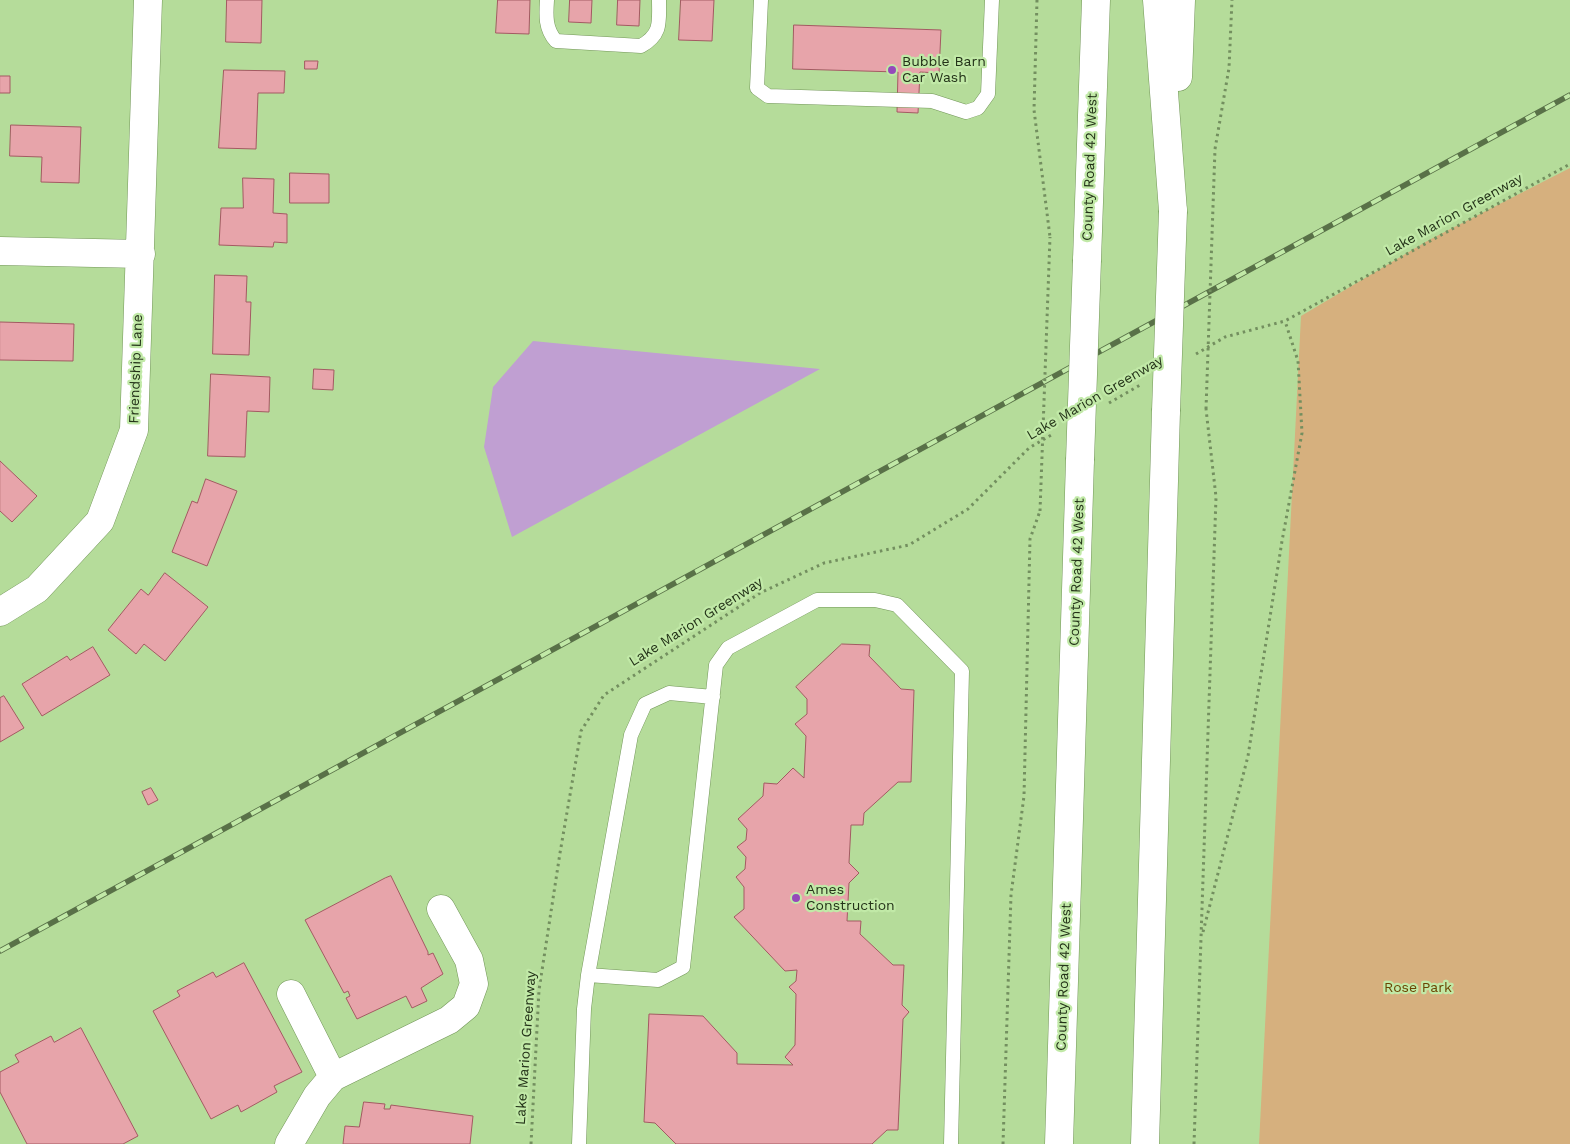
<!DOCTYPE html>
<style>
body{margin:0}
canvas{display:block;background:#b5dc9a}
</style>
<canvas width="1570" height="1144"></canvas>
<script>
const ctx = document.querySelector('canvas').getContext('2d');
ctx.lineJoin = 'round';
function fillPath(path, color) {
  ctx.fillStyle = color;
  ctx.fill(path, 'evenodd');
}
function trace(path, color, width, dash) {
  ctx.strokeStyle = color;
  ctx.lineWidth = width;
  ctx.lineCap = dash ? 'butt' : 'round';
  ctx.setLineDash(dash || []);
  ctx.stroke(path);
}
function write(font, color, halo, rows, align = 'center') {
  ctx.font = font + ' "Work Sans",sans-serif';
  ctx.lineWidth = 4.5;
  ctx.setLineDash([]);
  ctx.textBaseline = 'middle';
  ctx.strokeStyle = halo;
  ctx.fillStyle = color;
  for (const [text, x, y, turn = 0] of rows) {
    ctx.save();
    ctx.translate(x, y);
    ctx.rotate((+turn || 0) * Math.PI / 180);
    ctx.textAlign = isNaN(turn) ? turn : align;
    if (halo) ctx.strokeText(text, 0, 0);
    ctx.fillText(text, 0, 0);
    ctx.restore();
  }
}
fillPath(new Path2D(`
 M 1570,168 L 1570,1144 L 1259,1144 L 1301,316 L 1429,240 Z`), '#d6b07e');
fillPath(new Path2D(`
 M 533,341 L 820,369 L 512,537 L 484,447 L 493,387 Z`), '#c09fd2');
const building = new Path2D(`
 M 227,0 L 262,0 L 261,43 L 226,42 Z
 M 498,0 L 530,0 L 529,34 L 496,33 Z
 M 570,0 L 592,0 L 591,23 L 569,22 Z
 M 618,0 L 640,0 L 639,26 L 617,25 Z
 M 681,0 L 714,0 L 712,41 L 679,40 Z
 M 794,25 L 941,30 L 939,73 L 920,72 L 918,113 L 897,112 L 898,72 L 793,69 Z
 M 305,61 L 318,61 L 317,69 L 305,69 Z
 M 224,70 L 285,71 L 284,93 L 258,93 L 256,149 L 219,148 Z
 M 0,76 L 10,76 L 10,93 L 0,93 Z
 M 11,125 L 81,127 L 79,183 L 41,182 L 42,157 L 10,156 Z
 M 290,173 L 329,174 L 329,203 L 290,203 Z
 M 243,178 L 274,179 L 273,213 L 287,214 L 287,243 L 274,242 L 273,247 L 219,245 L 221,208 L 243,208 Z
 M 215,275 L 247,276 L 246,302 L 251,302 L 249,355 L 213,354 Z
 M 0,322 L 74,324 L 73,361 L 0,360 Z
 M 314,369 L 334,370 L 333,390 L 313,389 Z
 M 211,374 L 270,377 L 269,412 L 247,411 L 245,457 L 208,456 Z
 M 0,461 L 37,496 L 12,522 L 0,511 Z
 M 206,479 L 237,491 L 207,566 L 172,552 L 192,501 L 197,503 Z
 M 165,573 L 208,607 L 165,661 L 144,644 L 136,654 L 108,630 L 141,589 L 148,595 Z
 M 842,644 L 870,645 L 869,656 L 901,689 L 914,690 L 911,782 L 898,782 L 864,813 L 863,825 L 851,825 L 849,863 L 859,873 L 849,883 L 847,921 L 861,921 L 860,934 L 893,965 L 904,965 L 902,1005 L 909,1012 L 903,1019 L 898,1130 L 887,1130 L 872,1144 L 676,1144 L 655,1123 L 644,1122 L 649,1014 L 703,1016 L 737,1053 L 737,1064 L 793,1065 L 785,1057 L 795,1045 L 796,994 L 789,987 L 796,981 L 797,970 L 785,971 L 734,917 L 744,909 L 744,887 L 736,877 L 745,869 L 746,857 L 737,847 L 746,840 L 747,829 L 738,819 L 763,796 L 764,783 L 777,784 L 793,768 L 804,778 L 806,736 L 795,724 L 807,714 L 807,699 L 796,687 Z
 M 93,647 L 110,675 L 42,716 L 22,684 L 67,656 L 70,660 Z
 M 4,696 L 24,728 L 0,742 L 0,698 Z
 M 151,788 L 158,800 L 148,805 L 142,792 Z
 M 391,876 L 428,952 L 428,955 L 433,953 L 443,974 L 421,988 L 427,1001 L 412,1008 L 406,996 L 357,1019 L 346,998 L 350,996 L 348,991 L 344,993 L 305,920 L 385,878 Z
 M 244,963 L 302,1072 L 274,1086 L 277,1092 L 241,1112 L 238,1105 L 211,1119 L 153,1011 L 180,996 L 177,991 L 213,972 L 216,977 Z
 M 81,1028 L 138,1136 L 123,1144 L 27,1144 L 0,1092 L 0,1072 L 19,1062 L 15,1055 L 51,1036 L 54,1042 Z
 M 364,1102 L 385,1104 L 384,1109 L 390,1109 L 391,1105 L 473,1116 L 470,1144 L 343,1144 L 345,1126 L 359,1127 Z`);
fillPath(building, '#e7a4aa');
trace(building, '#a35a62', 1);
const lane = new Path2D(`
 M 547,0 C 546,15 545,29 556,41 L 641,46 C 662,34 659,22 659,0
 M 761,0 L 757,88 L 768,96 L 932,101 L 966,112 L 978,108 L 988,94 L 992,0
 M 588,975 L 631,735 L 645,704 L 669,693 L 713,697
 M 579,1144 L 584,1009 L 588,975 L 658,980 L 683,967 L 716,665 L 728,648 L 817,600 L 875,600 L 897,605 L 962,671 L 951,1144`);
const street = new Path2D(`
 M 0,251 L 141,254
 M 0,612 L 37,589 L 100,521 L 134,430 L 148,0
 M 291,994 L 333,1077
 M 289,1144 L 317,1096 L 333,1077 L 449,1020 L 466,1006 L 474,984 L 469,960 L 441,909`);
const highway = new Path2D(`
 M 1157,0 L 1173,211
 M 1178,77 L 1181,0
 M 1087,260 L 1096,0
 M 1059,1144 L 1080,460
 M 1145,1144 L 1166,411`);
trace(lane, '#729658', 15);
trace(street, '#729658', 29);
trace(highway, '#729658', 29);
trace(new Path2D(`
 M 1037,0 L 1034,110 L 1050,237
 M 1215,149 L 1229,68 L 1232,0
 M 1196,354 L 1225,337 L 1285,321 L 1570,164
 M 1109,403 L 1140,385
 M 1203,932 L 1248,756 L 1282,541 L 1302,433 L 1298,361 L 1285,321
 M 531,1144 L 539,990 L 560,853 L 581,731 L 604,695 L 760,593 L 824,563 L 909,545 L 968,509 L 1029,448 L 1053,434
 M 1003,1144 L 1011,895 L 1024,796 L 1030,539 L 1040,511
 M 1194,1144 L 1216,497 L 1206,409`), '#738f5f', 3, [2.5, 4]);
trace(lane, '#fff', 14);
trace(street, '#fff', 28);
trace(highway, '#fff', 28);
const rail = new Path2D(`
 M 0,951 L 1570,95`);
trace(rail, '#597148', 5.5);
trace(rail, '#c1e9a7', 4, [11]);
const highwayBridge = new Path2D(`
 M 1166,411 L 1173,211
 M 1080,460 L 1087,260`);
trace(highwayBridge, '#729658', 29, []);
trace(new Path2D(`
 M 1206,409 L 1215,149
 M 1040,511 L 1050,237`), '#738f5f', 3, [2.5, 4]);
trace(highwayBridge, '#fff', 28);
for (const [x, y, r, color] of [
 [892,70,5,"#9549ba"],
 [796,898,5,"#9549ba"]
]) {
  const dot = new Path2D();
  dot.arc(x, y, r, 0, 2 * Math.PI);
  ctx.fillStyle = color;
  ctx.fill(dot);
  trace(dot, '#c1e9a7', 2);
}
write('14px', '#233218', '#c1e9a7', [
 ["Bubble Barn",902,62],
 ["Car Wash",902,78],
 ["Ames",806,890],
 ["Construction",806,906]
], 'left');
write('14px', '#233218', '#c1e9a7', [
 ["County Road 42 West",1090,167,-88],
 ["Lake Marion Greenway",1454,215,-29],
 ["Friendship Lane",136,369,-88],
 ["Lake Marion Greenway",1095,398,-30],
 ["County Road 42 West",1077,572,-88],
 ["Lake Marion Greenway",696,622,-32],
 ["County Road 42 West",1064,977,-88],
 ["Lake Marion Greenway",526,1048,-86]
]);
write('14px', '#6a4402', '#c1e9a7', [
 ["Rose Park",1418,988]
]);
</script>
